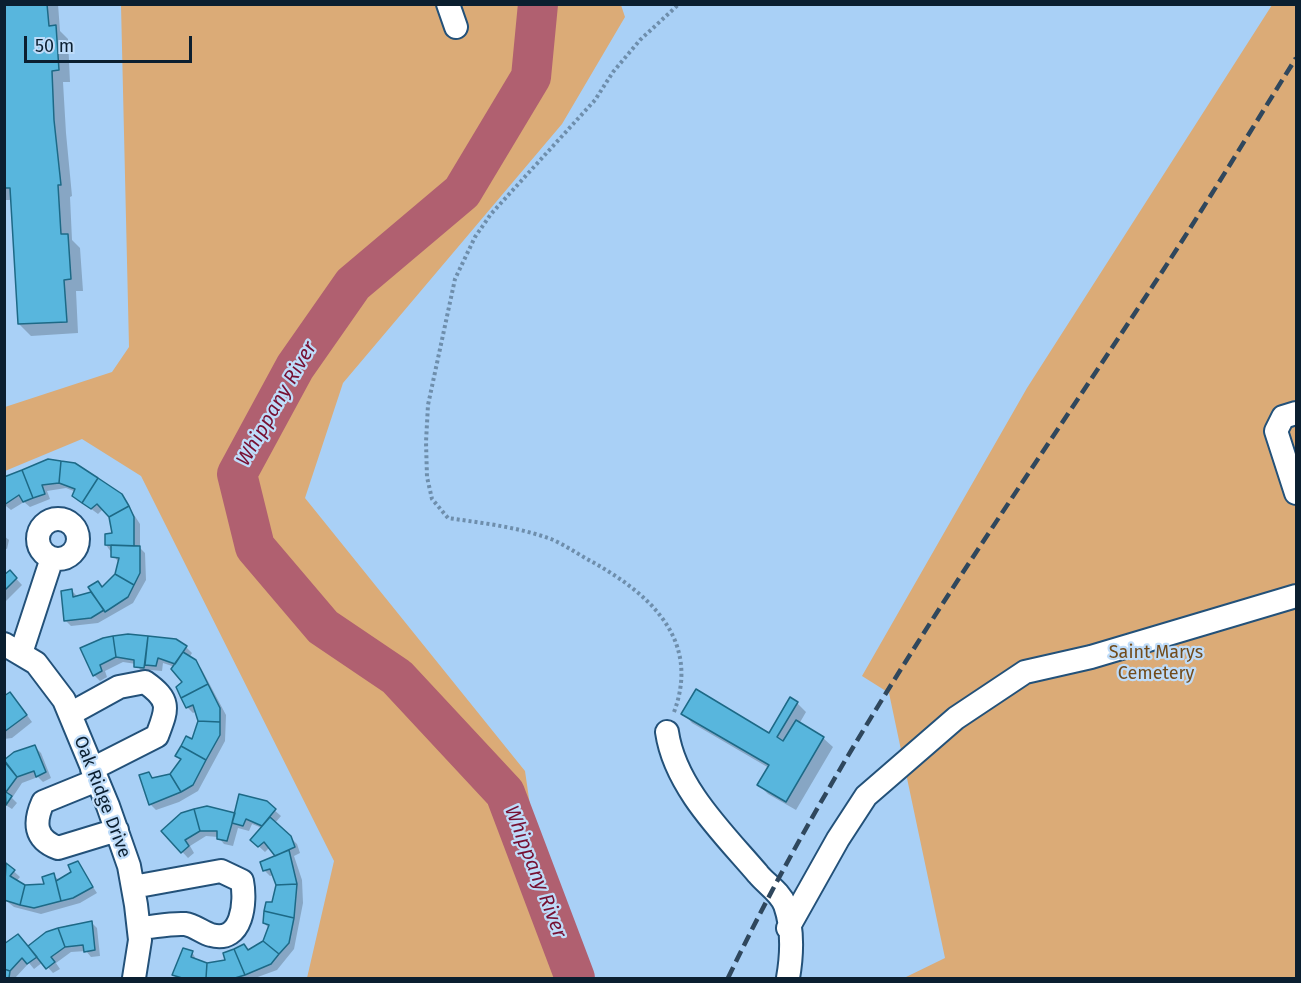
<!DOCTYPE html>
<style>
body{margin:0}
#map{position:relative;width:1301px;height:983px;overflow:hidden;background:#a9d0f6;font-family:"Fira Sans",sans-serif}
canvas{display:block}
.frame{position:absolute;inset:0;border:6px solid #0b1f30;pointer-events:none}
.scale{position:absolute;left:24px;top:36px;width:168px;height:27px;box-sizing:border-box;border:3px solid #0b1f30;border-top:0;padding-left:8px;font-size:18px;line-height:21px;white-space:nowrap;color:#0b1f30;-webkit-text-stroke:4px #bfdcf9;paint-order:stroke}
</style>
<div id="map">
<canvas width="1301" height="983"></canvas>
<div class="frame"></div>
<div class="scale">50 m</div>
</div>
<script>
const ctx = document.querySelector('canvas').getContext('2d');
ctx.lineJoin = 'round';
function fillPath(path, color) {
  ctx.fillStyle = color;
  ctx.fill(path, 'evenodd');
}
function trace(path, color, width, dash) {
  ctx.strokeStyle = color;
  ctx.lineWidth = width;
  ctx.lineCap = dash ? 'butt' : 'round';
  ctx.setLineDash(dash || []);
  ctx.stroke(path);
}
function write(font, color, halo, rows, align = 'center') {
  ctx.font = font + ' "Fira Sans",sans-serif';
  ctx.lineWidth = 4.5;
  ctx.setLineDash([]);
  ctx.textBaseline = 'middle';
  ctx.strokeStyle = halo;
  ctx.fillStyle = color;
  for (const [text, x, y, turn = 0] of rows) {
    ctx.save();
    ctx.translate(x, y);
    ctx.rotate((+turn || 0) * Math.PI / 180);
    ctx.textAlign = isNaN(turn) ? turn : align;
    if (halo) ctx.strokeText(text, 0, 0);
    ctx.fillText(text, 0, 0);
    ctx.restore();
  }
}
fillPath(new Path2D(`
 M 121,5 L 621,5 L 625,17 L 562,124 L 343,383 L 305,498 L 525,771 L 555,978 L 307,978 L 334,861 L 141,476 L 82,439 L 5,471 L 5,407 L 112,372 L 129,347 Z
 M 1272,5 L 1296,5 L 1296,978 L 904,978 L 945,958 L 889,693 L 862,676 L 1027,388 Z`), '#dbab77');
fillPath(new Path2D(`
 M 4,4 L 58,4 L 60,31 L 68,39 L 70,82 L 63,82 L 66,133 L 72,196 L 70,197 L 72,240 L 80,248 L 83,291 L 76,291 L 78,333 L 31,336 L 19,324 L 12,200 L 4,200 Z
 M 48,461 L 121,495 L 140,524 L 140,548 L 145,553 L 146,580 L 133,603 L 98,623 L 71,626 L 65,620 L 72,591 L 78,597 L 94,593 L 103,588 L 116,575 L 119,563 L 106,545 L 114,534 L 110,516 L 103,509 L 98,514 L 74,496 L 76,492 L 66,488 L 47,491 L 50,499 L 30,507 L 24,502 L 11,510 L 6,506 L 4,508 L 4,478 Z
 M 4,536 L 9,540 L 7,549 L 4,548 Z
 M 10,572 L 22,585 L 4,603 L 4,577 Z
 M 128,636 L 176,640 L 186,647 L 192,653 L 189,658 L 201,668 L 226,715 L 225,741 L 198,791 L 179,802 L 156,810 L 150,804 L 149,774 L 155,779 L 170,775 L 182,760 L 177,756 L 193,741 L 200,721 L 197,711 L 193,713 L 187,707 L 184,683 L 175,667 L 163,663 L 162,671 L 150,670 L 150,673 L 142,672 L 136,664 L 123,662 L 105,671 L 107,677 L 100,681 L 94,675 L 82,649 Z
 M 16,700 L 32,722 L 12,738 L 4,739 L 4,707 Z
 M 797,703 L 806,712 L 799,724 L 823,738 L 833,747 L 796,810 L 768,794 L 759,785 L 769,768 L 692,723 L 683,713 L 770,735 Z
 M 35,747 L 41,753 L 51,778 L 43,782 L 38,777 L 22,783 L 12,798 L 17,803 L 12,809 L 4,804 L 4,762 L 15,754 Z
 M 266,803 L 281,816 L 275,823 L 297,844 L 300,853 L 294,856 L 302,880 L 303,903 L 294,949 L 277,970 L 255,978 L 178,978 L 174,975 L 192,952 L 197,961 L 207,965 L 227,961 L 264,942 L 269,928 L 264,923 L 278,885 L 274,875 L 270,876 L 264,870 L 277,856 L 270,847 L 265,852 L 252,840 L 262,828 L 252,824 L 249,831 L 238,828 L 233,846 L 224,844 L 218,837 L 206,836 L 190,846 L 194,853 L 188,858 L 163,831 L 236,815 Z
 M 77,863 L 97,893 L 80,903 L 41,914 L 14,907 L 4,899 L 7,865 L 20,877 L 16,882 L 25,886 L 46,885 L 53,875 L 59,880 L 73,872 Z
 M 91,922 L 97,928 L 100,956 L 91,957 L 86,951 L 71,952 L 56,963 L 60,969 L 53,973 L 43,962 L 34,969 L 29,963 L 15,978 L 4,978 L 4,946 L 28,947 L 47,933 L 68,925 Z`), '#0003');
trace(new Path2D(`
 M 538,4 L 531,77 L 462,192 L 353,284 L 295,367 L 237,474 L 255,547 L 323,627 L 397,677 L 505,793 L 575,978`), '#b06070', 40);
const building = new Path2D(`
 M 4,4 L 47,4 L 49,26 L 56,25 L 59,70 L 52,71 L 54,120 L 61,185 L 58,185 L 61,234 L 68,234 L 71,279 L 64,280 L 67,322 L 18,324 L 10,188 L 4,188 Z
 M 48,459 L 61,461 L 59,483 L 42,485 L 45,494 L 33,498 L 22,470 Z
 M 61,461 L 75,463 L 98,478 L 82,503 L 72,496 L 75,489 L 59,483 Z
 M 22,470 L 33,498 L 23,502 L 19,495 L 4,505 L 4,477 Z
 M 98,478 L 122,494 L 129,506 L 109,517 L 97,504 L 91,509 L 82,503 Z
 M 129,506 L 134,517 L 134,546 L 105,545 L 105,534 L 112,533 L 109,517 Z
 M 111,545 L 140,546 L 140,573 L 134,585 L 115,574 L 119,558 L 111,557 Z
 M 10,570 L 17,578 L 4,591 L 4,575 Z
 M 115,574 L 134,585 L 128,597 L 105,612 L 88,587 L 98,581 L 102,587 Z
 M 72,589 L 73,597 L 91,592 L 104,610 L 91,618 L 64,621 L 61,591 Z
 M 128,634 L 148,636 L 144,668 L 134,667 L 134,660 L 116,657 L 113,636 Z
 M 113,636 L 116,657 L 100,665 L 102,671 L 93,676 L 80,648 L 103,638 Z
 M 148,636 L 176,639 L 187,646 L 175,664 L 158,658 L 156,666 L 145,665 Z
 M 183,652 L 196,660 L 208,684 L 181,698 L 176,687 L 182,682 L 171,669 Z
 M 208,684 L 220,708 L 220,722 L 198,721 L 193,705 L 186,708 L 181,698 Z
 M 696,689 L 769,733 L 790,697 L 798,702 L 777,737 L 783,741 L 796,720 L 824,737 L 786,802 L 757,785 L 769,765 L 681,714 Z
 M 10,692 L 27,715 L 4,732 L 4,696 Z
 M 198,721 L 220,722 L 220,735 L 206,760 L 181,746 L 186,736 L 192,739 Z
 M 35,745 L 46,772 L 36,777 L 34,771 L 17,777 L 4,760 L 14,752 Z
 M 181,746 L 206,760 L 193,785 L 181,792 L 170,774 L 181,759 L 175,756 Z
 M 4,761 L 17,777 L 6,792 L 12,796 L 6,805 Z
 M 149,772 L 152,778 L 170,774 L 181,792 L 149,805 L 139,775 Z
 M 239,794 L 267,801 L 276,809 L 262,826 L 246,819 L 243,826 L 232,823 Z
 M 207,806 L 235,813 L 227,841 L 217,839 L 217,831 L 200,831 L 194,809 Z
 M 194,809 L 200,831 L 185,840 L 189,846 L 181,853 L 161,831 L 181,813 Z
 M 270,817 L 291,836 L 295,847 L 275,856 L 264,842 L 258,847 L 250,840 Z
 M 289,850 L 297,884 L 276,885 L 270,869 L 263,871 L 260,862 Z
 M 78,861 L 93,887 L 73,898 L 61,901 L 56,881 L 71,872 L 68,865 Z
 M 6,863 L 15,870 L 10,876 L 25,885 L 20,905 L 4,900 Z
 M 54,873 L 61,901 L 34,908 L 20,905 L 25,885 L 44,884 L 42,877 Z
 M 297,884 L 294,918 L 264,911 L 266,902 L 272,902 L 276,885 Z
 M 264,911 L 294,918 L 289,943 L 279,954 L 263,941 L 269,925 L 263,923 Z
 M 92,921 L 95,950 L 84,952 L 83,945 L 65,947 L 58,928 Z
 M 58,928 L 65,947 L 51,957 L 55,962 L 46,969 L 28,946 L 46,932 Z
 M 18,934 L 37,957 L 27,964 L 22,958 L 10,971 L 4,969 L 4,944 Z
 M 263,941 L 279,954 L 271,964 L 245,975 L 234,949 L 244,944 L 248,950 Z
 M 183,948 L 193,951 L 191,957 L 207,963 L 206,978 L 182,978 L 172,975 Z
 M 234,949 L 245,975 L 235,978 L 206,978 L 207,963 L 225,960 L 223,953 Z
 M 4,969 L 10,971 L 9,978 L 4,978 Z`);
fillPath(building, '#58b6dd');
trace(building, '#1d6986', 1.5);
const minor = new Path2D(`
 M 448,4 L 456,27
 M 1296,413 L 1283,417 L 1276,431 L 1296,493
 M38 539a20 20 0 1 1 40 0a20 20 0 1 1-40 0Z
 M 4,644 L 36,663 L 64,700 L 108,806 L 129,866 L 136,905 L 140,940 L 134,978
 M 21,653 L 52,558
 M 70,714 L 119,687 L 145,682 C 172,701 167,709 157,736 L 92,769
 M 667,732 C 675,787 723,833 758,874 C 766,884 780,892 785,905 C 793,928 792,955 788,978
 M 97,780 L 43,802 C 34,822 34,839 58,848 L 117,830
 M 133,887 L 221,871 L 242,881 C 246,901 243,944 211,935 C 203,933 194,925 185,924 C 170,923 154,927 139,928
 M 788,928 L 838,839 L 866,796 L 956,718 L 1025,672 L 1091,657 L 1296,596`);
trace(minor, '#235179', 26);
trace(new Path2D(`
 M 674,712 C 702,637 646,591 587,559 C 575,552 563,544 551,539 C 518,527 482,523 448,518 L 432,499 L 427,477 L 426,442 L 428,405 L 455,279 L 475,237 L 491,214 L 595,100 L 613,72 L 640,40 L 679,4`), '#6e8eac', 4, [3, 3]);
trace(minor, '#fff', 22);
trace(new Path2D(`
 M 728,978 C 846,732 1005,512 1154,284 C 1203,210 1249,133 1296,58`), '#2f475d', 4.5, [12, 6]);
write('18px', '#714b1b', '#bfdcf9', [
 ["Saint Marys",1156,653],
 ["Cemetery",1156,674]
]);
write('18px', '#0b1f30', '#bfdcf9', [
 ["Oak Ridge Drive",102,797,69]
]);
write('italic 20px', '#761032', '#bfdcf9', [
 ["Whippany River",277,404,-60],
 ["Whippany River",535,872,69]
]);
</script>
